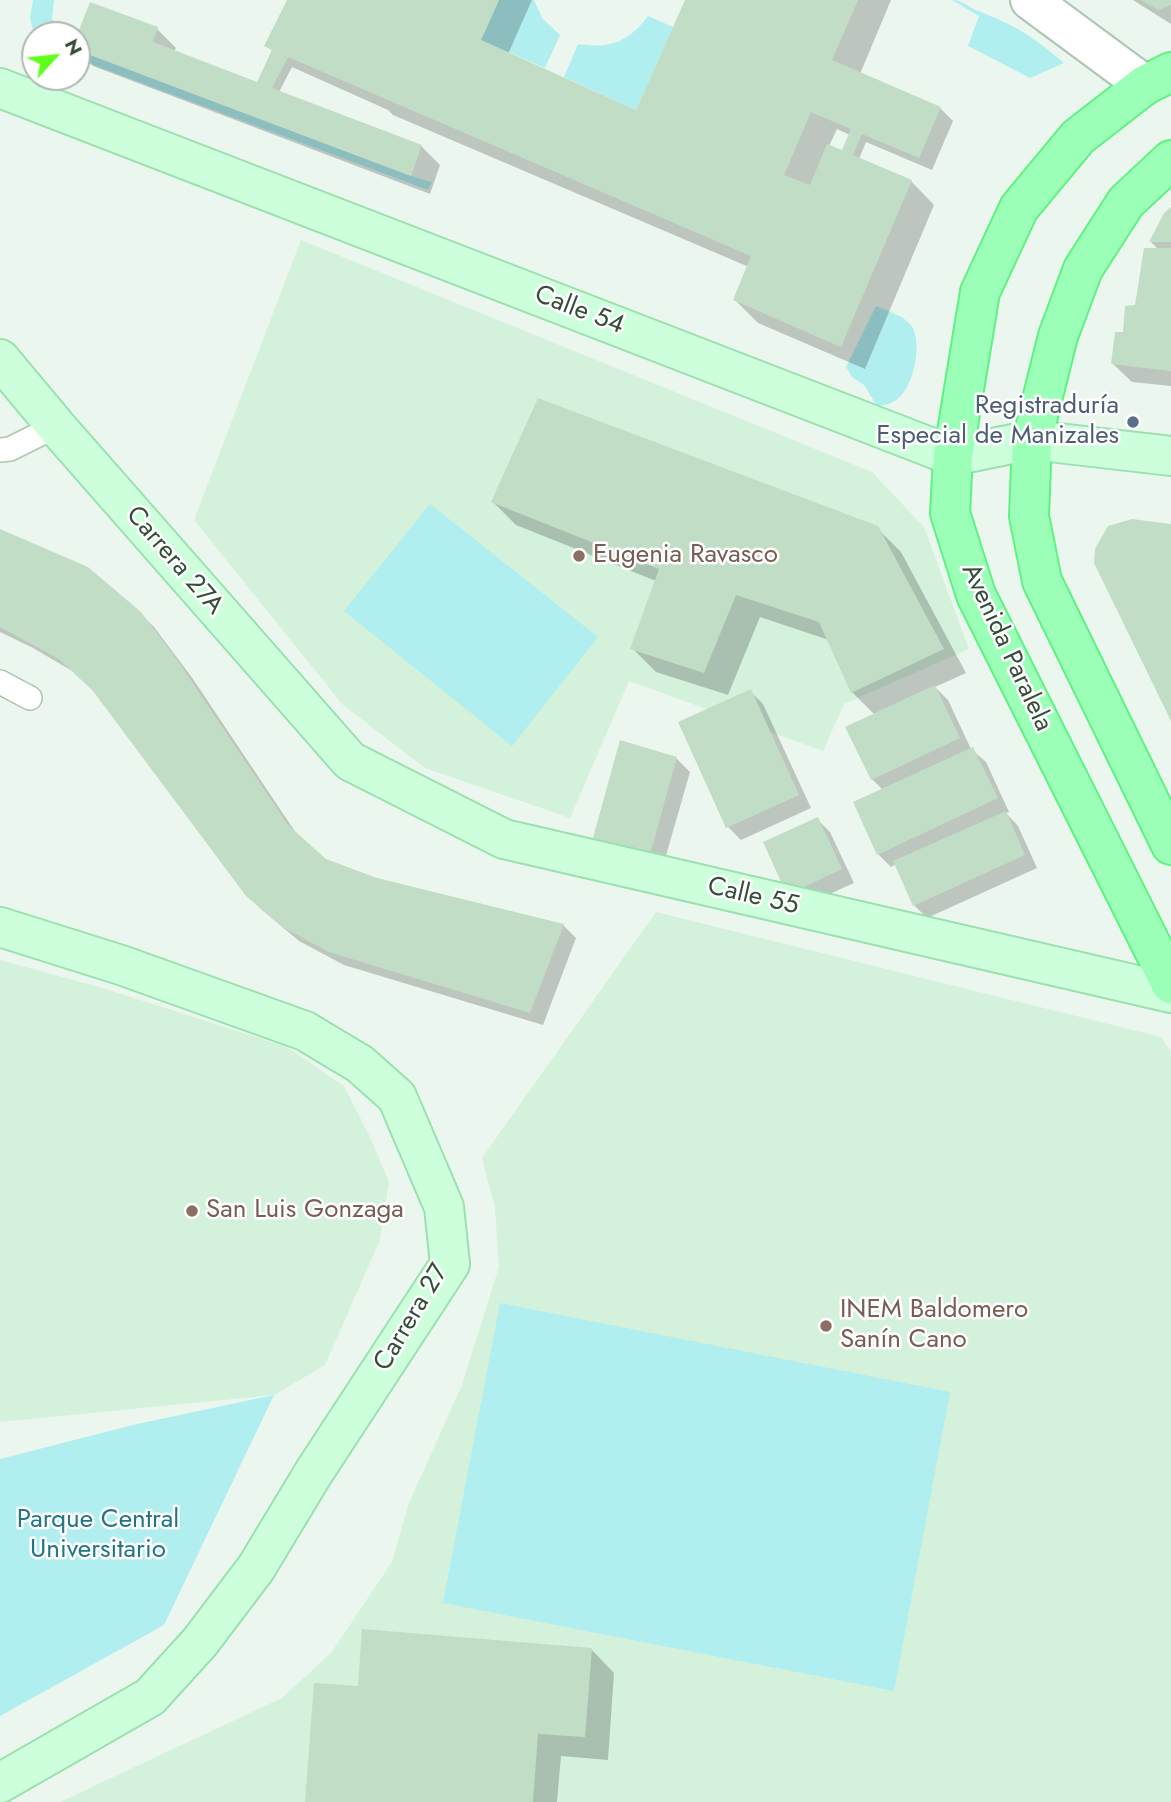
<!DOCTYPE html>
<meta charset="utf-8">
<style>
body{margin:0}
#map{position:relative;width:1171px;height:1802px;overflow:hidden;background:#ebf7ee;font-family:Jost,sans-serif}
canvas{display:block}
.north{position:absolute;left:21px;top:21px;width:70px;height:70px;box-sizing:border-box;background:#fff;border:2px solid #afb8b1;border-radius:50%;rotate:63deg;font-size:19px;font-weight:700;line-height:28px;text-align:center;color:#374d3b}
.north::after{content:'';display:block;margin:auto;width:24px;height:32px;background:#5eff1a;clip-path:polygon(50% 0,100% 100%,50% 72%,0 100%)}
</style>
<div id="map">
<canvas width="1171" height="1802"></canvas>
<div class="north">N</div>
</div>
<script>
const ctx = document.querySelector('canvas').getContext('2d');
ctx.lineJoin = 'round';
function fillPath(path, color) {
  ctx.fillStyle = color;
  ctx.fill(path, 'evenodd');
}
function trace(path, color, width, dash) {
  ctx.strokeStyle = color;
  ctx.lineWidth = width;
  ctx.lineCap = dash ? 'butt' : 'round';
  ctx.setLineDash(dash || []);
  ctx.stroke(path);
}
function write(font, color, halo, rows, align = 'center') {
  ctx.font = font + ' Jost,sans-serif';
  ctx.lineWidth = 5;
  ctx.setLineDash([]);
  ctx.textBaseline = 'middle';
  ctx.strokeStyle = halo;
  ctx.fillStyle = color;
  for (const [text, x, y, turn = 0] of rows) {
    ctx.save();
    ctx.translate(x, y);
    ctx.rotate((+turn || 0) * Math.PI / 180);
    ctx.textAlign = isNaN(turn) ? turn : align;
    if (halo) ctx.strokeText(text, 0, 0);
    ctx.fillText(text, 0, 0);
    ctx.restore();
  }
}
fillPath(new Path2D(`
 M 301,240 L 872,472 L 924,527 L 969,649 L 844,704 L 823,751 L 629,681 L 570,818 L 425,768 L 343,705 L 194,520 Z
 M 656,912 L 1161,1037 L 1171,1052 L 1171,1802 L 60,1802 L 282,1698 L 331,1653 L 392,1562 L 409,1503 L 462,1385 L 499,1267 L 495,1208 L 482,1158 Z
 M 0,960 L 103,988 L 287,1047 L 344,1086 L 371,1139 L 389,1182 L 380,1240 L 325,1365 L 274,1395 L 0,1422 Z`), '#d4f1dc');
fillPath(new Path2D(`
 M 33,0 L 54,0 L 52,19 L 59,35 L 34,33 L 30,18 Z
 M 499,0 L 534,0 L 542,18 L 560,35 L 545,68 L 481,40 Z
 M 952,0 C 963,0 968,7 978,11 C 1015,25 1034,37 1064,63 L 1030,78 L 968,46 L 979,16 Z
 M 648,16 L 673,27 L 636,110 L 564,77 L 578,44 C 610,49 629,42 648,16 Z
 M 77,50 L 411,176 L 432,182 L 428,190 L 77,59 Z
 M 876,306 C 888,311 906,316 913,328 C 922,348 913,392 893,402 C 888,405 882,405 877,406 L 864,385 L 852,377 L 846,367 Z
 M 430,504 L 598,637 L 512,746 L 344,611 Z
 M 500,1303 L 950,1392 L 894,1691 L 443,1603 Z
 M 274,1395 L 164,1625 L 0,1716 L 0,1459 L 137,1424 Z`), '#b0eeef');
fillPath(new Path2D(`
 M 289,0 L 532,0 L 508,54 L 636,112 L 687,0 L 891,0 L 860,74 L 940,108 L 953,121 L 932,170 L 866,142 L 859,159 L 911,181 L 934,205 L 865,369 L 758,323 L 735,300 L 749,267 L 393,115 L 388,110 L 292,67 L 279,92 L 421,146 L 440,165 L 430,194 L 93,66 L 77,51 L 77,40 L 157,29 L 176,48 L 174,52 L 264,87 L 273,52 L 267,45 ZM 837,129 L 850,135 L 850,155 L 829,146 Z
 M 1133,0 L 1171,0 L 1171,24 Z
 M 1171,209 L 1171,386 L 1132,382 L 1113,364 L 1159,250 L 1151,242 Z
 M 493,502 L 877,528 L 901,552 L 966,673 L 935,687 L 948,700 L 971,749 L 986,762 L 1009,812 L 1006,813 L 1018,826 L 1037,868 L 927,918 L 914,905 L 896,864 L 891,867 L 878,854 L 883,790 L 872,779 L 875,715 L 852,692 L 829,640 L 760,617 L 728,695 L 656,672 L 632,648 L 656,581 L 516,525 Z
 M 0,532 L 140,613 L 154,627 L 193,679 L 298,836 L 326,860 L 376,880 L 563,925 L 576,938 L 543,1025 L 344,965 L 299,941 L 261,909 L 247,895 L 97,694 L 74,672 L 33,648 L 0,632 Z
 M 750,691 L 763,704 L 811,808 L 741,840 L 728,827 Z
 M 621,742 L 677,759 L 690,772 L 661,873 L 606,857 Z
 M 817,819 L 830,832 L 854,883 L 801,907 L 788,894 Z
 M 591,1649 L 614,1673 L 608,1760 L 561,1756 L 557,1802 L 307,1802 L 360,1688 Z`), '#0003');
fillPath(new Path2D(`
 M 287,0 L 499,0 L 481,40 L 636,110 L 685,0 L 858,0 L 832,60 L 941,107 L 919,158 L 862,134 L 853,155 L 912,180 L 841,347 L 733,300 L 751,256 L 288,57 L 272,88 L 422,145 L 411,176 L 77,50 L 77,35 L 90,2 L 158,27 L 153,42 L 257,82 L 272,50 L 264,46 ZM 811,112 L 851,129 L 842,150 L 827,144 L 810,185 L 784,175 Z
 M 1141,0 L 1171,0 L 1171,5 L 1158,10 Z
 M 1171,207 L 1171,242 L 1149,242 L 1164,213 Z
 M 1144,248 L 1171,248 L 1171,371 L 1111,364 L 1115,332 L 1123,332 L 1125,306 L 1135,305 Z
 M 538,398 L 878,526 L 944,649 L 851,693 L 819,622 L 736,595 L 704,673 L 630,649 L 659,569 L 491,502 Z
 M 1132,519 L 1171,524 L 1171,721 L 1094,563 L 1095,549 L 1108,526 Z
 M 0,529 L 88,567 L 141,612 L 180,664 L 288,825 L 326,859 L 377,878 L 564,924 L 530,1013 L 329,952 L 284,928 L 246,896 L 93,691 L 59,659 L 0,627 Z
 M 935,685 L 960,738 L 871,780 L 845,727 Z
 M 751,689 L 799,795 L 726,828 L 678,722 Z
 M 620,740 L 677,757 L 648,862 L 591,845 Z
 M 973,747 L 998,798 L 877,855 L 853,802 Z
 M 1006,811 L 1025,855 L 913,906 L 893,861 Z
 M 818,817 L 842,869 L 787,895 L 763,842 Z
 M 362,1629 L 592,1648 L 585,1737 L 538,1734 L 533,1802 L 305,1802 L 314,1683 L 358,1686 Z`), '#c2ddc6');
const lane = new Path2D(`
 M 0,450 L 10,449 L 56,426
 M 0,682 L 30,698`);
const street = new Path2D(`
 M 1030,0 L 1145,85`);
const secondary = new Path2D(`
 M 0,88 L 953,456 L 1032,440 L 1171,456
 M 0,359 L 56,426 L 350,761 L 504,839 L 1171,993
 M 0,927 L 121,965 L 305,1031 L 360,1064 L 397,1097 L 444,1207 L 450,1264 L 314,1472 L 256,1568 L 200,1642 L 150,1697 L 0,1783`);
const primary = new Path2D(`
 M 1171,72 L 1145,85 L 1078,137 L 1019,208 L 980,292 L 953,456 L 950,513 L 976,595 L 1171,984
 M 1171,160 L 1126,202 L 1083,269 L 1058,336 L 1032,440 L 1029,516 L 1042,581 L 1171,845`);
trace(lane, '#acc4b1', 26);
trace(street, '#acc4b1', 42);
trace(secondary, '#9ae1af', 42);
trace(primary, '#5ff184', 42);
trace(lane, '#fff', 23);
trace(street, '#fff', 38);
trace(secondary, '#cdffdd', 38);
trace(primary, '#9cffb7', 38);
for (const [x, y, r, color] of [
 [1133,422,7,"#5c6f8a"],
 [579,556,7,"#8d6e63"],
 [192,1211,7,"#8d6e63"],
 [826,1326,7,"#8d6e63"]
]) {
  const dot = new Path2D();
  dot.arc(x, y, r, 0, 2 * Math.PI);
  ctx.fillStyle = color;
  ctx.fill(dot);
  trace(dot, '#fff', 2.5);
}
write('26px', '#374d3b', '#fff', [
 ["Calle 54",579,311,21],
 ["Carrera 27A",174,561,49],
 ["Avenida Paralela",1006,648,65],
 ["Calle 55",753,897,13],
 ["Carrera 27",412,1318,-59]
]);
write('26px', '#4e5e75', '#fff', [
 ["Registraduría",1119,407],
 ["Especial de Manizales",1119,437]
], 'right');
write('26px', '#785e54', '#fff', [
 ["Eugenia Ravasco",593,556],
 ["San Luis Gonzaga",206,1211],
 ["INEM Baldomero",840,1311],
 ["Sanín Cano",840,1341]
], 'left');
write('26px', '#227586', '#fff', [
 ["Parque Central",98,1521],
 ["Universitario",98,1551]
]);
</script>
